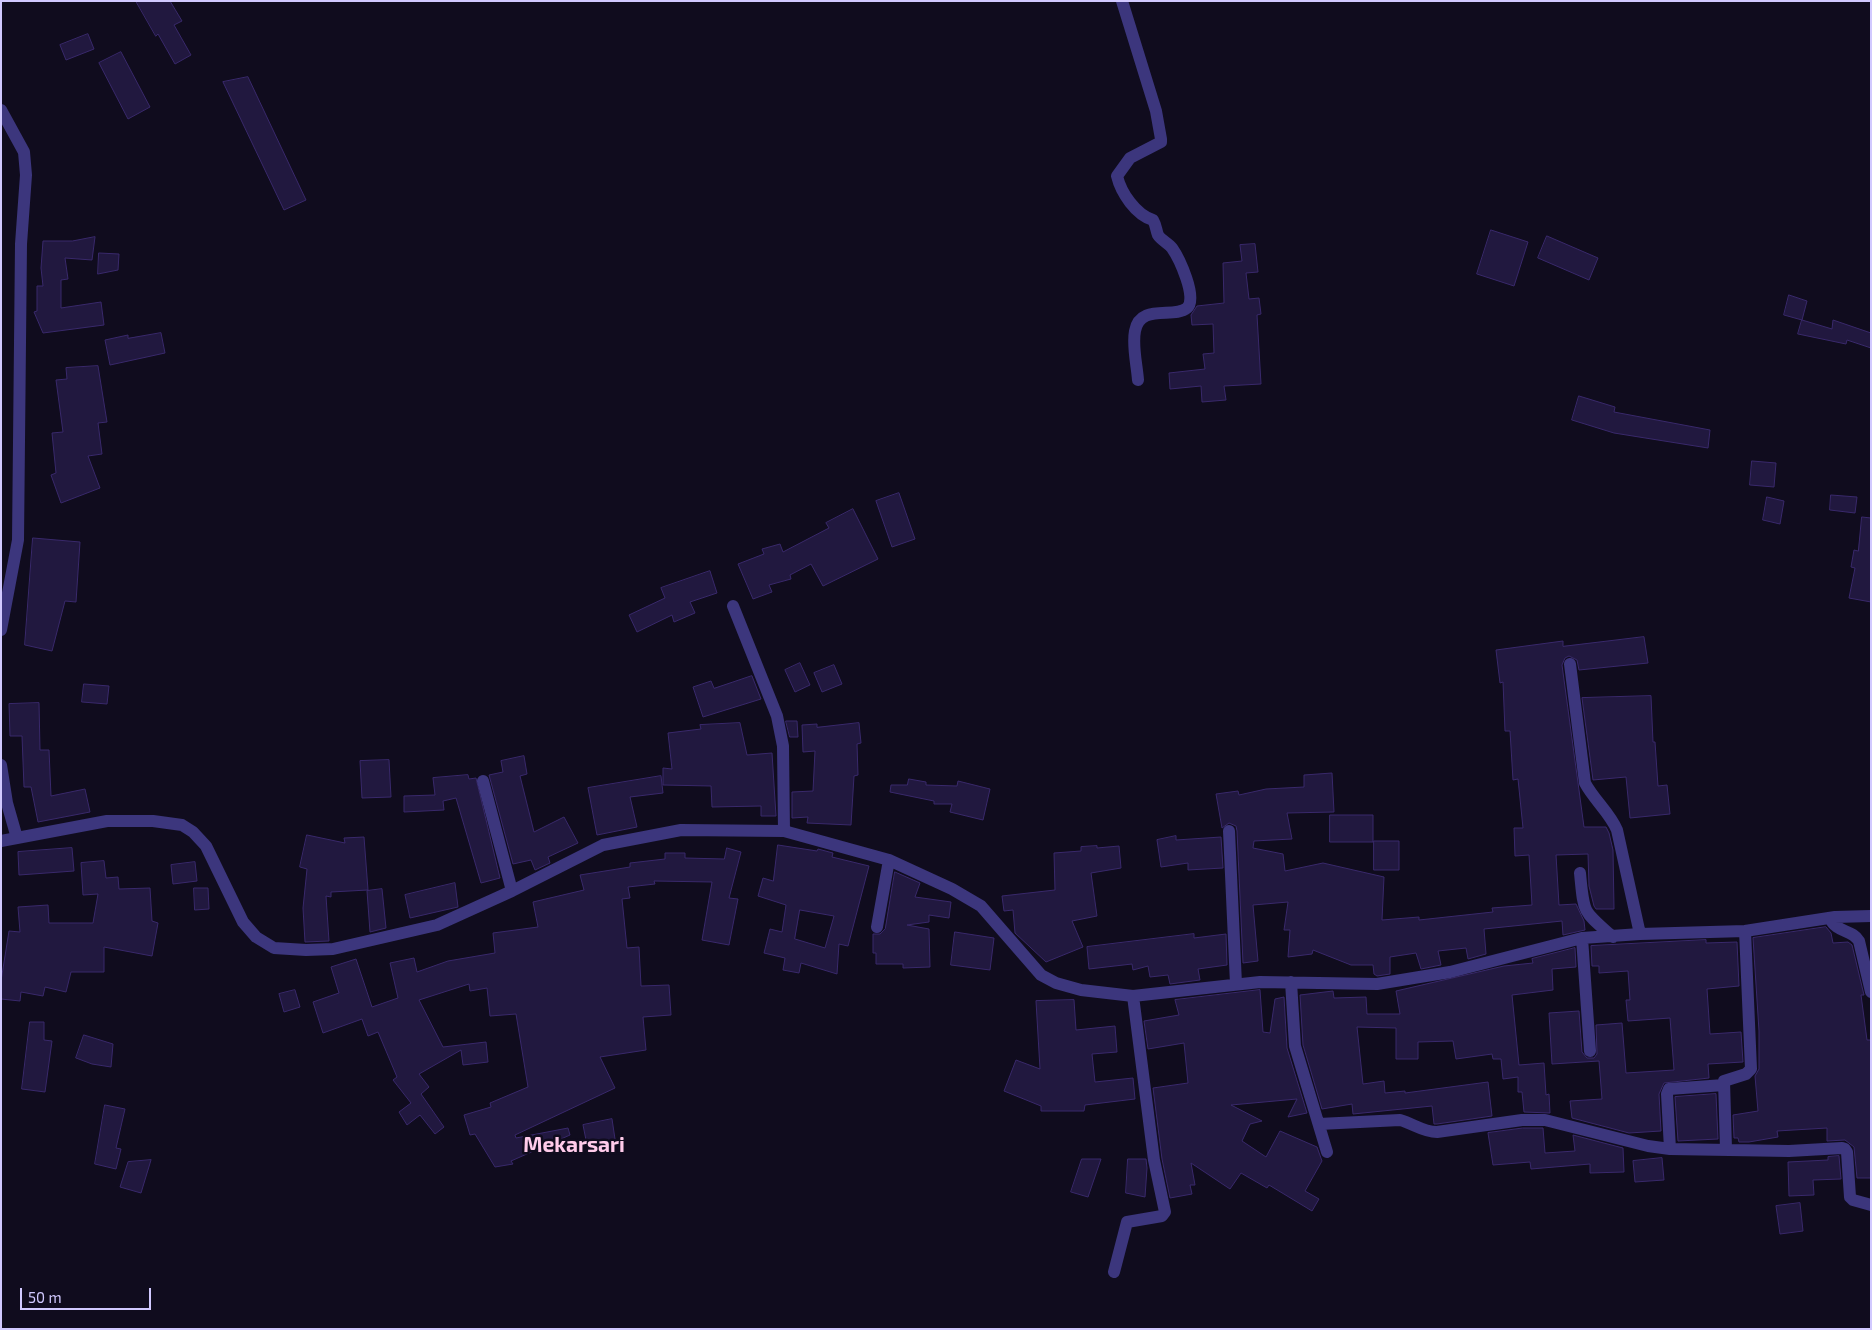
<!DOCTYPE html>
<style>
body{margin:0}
#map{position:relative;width:1872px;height:1330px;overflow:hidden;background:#100c1e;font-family:"Exo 2",sans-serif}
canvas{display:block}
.frame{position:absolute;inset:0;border:2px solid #d1c9ff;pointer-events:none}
.scale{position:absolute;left:20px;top:1288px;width:131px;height:22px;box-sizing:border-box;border:2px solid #d1c9ff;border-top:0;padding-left:6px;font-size:15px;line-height:18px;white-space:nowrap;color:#d1c9ff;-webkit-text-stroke:4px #100c1e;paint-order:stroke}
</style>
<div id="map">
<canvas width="1872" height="1330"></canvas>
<div class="frame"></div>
<div class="scale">50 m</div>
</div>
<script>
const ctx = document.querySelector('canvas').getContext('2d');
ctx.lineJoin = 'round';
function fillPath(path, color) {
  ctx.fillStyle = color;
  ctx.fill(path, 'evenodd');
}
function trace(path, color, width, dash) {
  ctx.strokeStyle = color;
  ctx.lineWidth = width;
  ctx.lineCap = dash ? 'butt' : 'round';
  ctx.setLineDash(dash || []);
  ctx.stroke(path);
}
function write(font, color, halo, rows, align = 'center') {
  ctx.font = font + ' "Exo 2",sans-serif';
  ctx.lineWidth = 5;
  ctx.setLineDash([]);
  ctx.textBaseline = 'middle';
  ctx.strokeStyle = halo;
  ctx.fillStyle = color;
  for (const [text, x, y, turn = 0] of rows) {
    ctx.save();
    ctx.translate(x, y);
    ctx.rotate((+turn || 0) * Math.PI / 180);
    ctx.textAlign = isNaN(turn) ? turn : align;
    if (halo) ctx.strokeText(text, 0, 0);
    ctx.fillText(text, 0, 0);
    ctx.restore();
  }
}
const building = new Path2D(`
 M 136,1 L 170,1 L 182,21 L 174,25 L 191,55 L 175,64 L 158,34 L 156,36 Z
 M 88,34 L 94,49 L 66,60 L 60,45 Z
 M 121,52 L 150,107 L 128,119 L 99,63 Z
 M 248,77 L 306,200 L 284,210 L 223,82 Z
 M 1491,230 L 1528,242 L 1514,286 L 1477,274 Z
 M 1547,236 L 1598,258 L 1589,280 L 1538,258 Z
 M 95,237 L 92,260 L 65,258 L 68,279 L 61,280 L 61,308 L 101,302 L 104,325 L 43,333 L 34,312 L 37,311 L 37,286 L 43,286 L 41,268 L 43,241 L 72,241 Z
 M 1255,244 L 1258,272 L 1246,273 L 1249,299 L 1259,298 L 1261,314 L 1257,315 L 1261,384 L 1224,386 L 1226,400 L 1202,402 L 1201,386 L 1170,389 L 1169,373 L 1205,369 L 1203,354 L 1214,353 L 1213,324 L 1192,325 L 1191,315 L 1197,306 L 1224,303 L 1223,263 L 1242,261 L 1240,245 Z
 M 99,253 L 119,254 L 118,270 L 98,274 Z
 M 1789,295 L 1807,301 L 1802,320 L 1784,315 Z
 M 1802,320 L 1832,329 L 1833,320 L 1871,333 L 1871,348 L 1847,340 L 1846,344 L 1798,334 Z
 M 161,333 L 165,353 L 110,365 L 105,340 L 128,335 L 128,338 Z
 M 98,366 L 107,422 L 98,423 L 102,454 L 88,456 L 100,488 L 61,503 L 51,475 L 56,473 L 52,433 L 63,432 L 56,380 L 67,379 L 66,368 Z
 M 1579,396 L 1615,407 L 1614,412 L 1710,430 L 1708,448 L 1614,433 L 1572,420 Z
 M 1752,461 L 1776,463 L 1774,487 L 1750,485 Z
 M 899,493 L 915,539 L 892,547 L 876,501 Z
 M 1831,495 L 1857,497 L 1855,513 L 1830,510 Z
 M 1767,497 L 1784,501 L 1780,524 L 1763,520 Z
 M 853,509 L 878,559 L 823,586 L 811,564 L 790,575 L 791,579 L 769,585 L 772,592 L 753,599 L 738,564 L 764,554 L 762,549 L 780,544 L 783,552 L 829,528 L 826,523 Z
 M 1862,517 L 1871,518 L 1871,602 L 1849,598 L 1855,568 L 1851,567 L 1854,550 L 1858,551 Z
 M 33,538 L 80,542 L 76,602 L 65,601 L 52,651 L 25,645 Z
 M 710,571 L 717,593 L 690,602 L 695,613 L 674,622 L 672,615 L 637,632 L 629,615 L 665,598 L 661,588 Z
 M 1644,637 L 1648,663 L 1579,670 L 1577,660 L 1569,656 L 1565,658 L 1562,665 L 1584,827 L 1606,827 L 1609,833 L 1613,850 L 1614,909 L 1596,909 L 1594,906 L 1589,886 L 1588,854 L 1556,855 L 1559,905 L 1576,904 L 1584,921 L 1585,930 L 1563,935 L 1562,921 L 1484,929 L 1486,954 L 1468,959 L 1466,948 L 1438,951 L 1441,965 L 1421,969 L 1416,953 L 1390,957 L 1390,974 L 1377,976 L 1374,974 L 1373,965 L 1351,965 L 1313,950 L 1312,954 L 1288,957 L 1290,930 L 1284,930 L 1288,902 L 1253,905 L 1258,961 L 1243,963 L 1237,831 L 1236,826 L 1229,823 L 1222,828 L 1216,794 L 1238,791 L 1239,795 L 1266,789 L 1304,787 L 1304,775 L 1332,773 L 1334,812 L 1287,813 L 1292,839 L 1254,841 L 1253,848 L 1283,854 L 1285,871 L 1323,863 L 1384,877 L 1382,920 L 1419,917 L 1419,920 L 1493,912 L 1492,908 L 1532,905 L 1529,855 L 1515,856 L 1514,828 L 1523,828 L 1518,779 L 1513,780 L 1510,731 L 1505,731 L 1503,682 L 1500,683 L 1496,650 L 1563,641 L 1563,646 Z
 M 800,663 L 810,685 L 795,692 L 785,670 Z
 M 834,665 L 842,684 L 822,692 L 814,673 Z
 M 752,676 L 761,699 L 703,717 L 693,687 L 711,681 L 714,688 Z
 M 84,684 L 109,686 L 107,704 L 82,702 Z
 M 1651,696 L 1653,742 L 1655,742 L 1658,786 L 1667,785 L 1670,814 L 1630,818 L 1626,777 L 1593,780 L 1582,698 Z
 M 39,703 L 40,750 L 49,750 L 51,796 L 85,789 L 90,812 L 38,822 L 31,787 L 24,787 L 22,736 L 10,736 L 9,704 Z
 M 786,721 L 797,721 L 798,737 L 790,737 Z
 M 740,723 L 747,755 L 772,753 L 776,816 L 761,816 L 761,806 L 712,807 L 711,786 L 663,785 L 663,768 L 672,769 L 668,733 L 701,729 L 700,725 Z
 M 859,723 L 861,743 L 857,744 L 858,775 L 854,776 L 851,825 L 807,823 L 808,817 L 792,818 L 792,792 L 813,791 L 815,751 L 803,752 L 802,725 L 817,724 L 817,727 Z
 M 524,756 L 527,774 L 520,776 L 534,832 L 564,817 L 578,843 L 548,857 L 550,863 L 535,870 L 531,860 L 513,864 L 489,775 L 503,772 L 501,761 Z
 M 389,760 L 391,797 L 362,798 L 360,761 Z
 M 468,775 L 469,779 L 476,778 L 500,878 L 481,883 L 456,798 L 443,801 L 444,810 L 404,812 L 404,796 L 435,795 L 433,778 Z
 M 661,776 L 663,793 L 630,797 L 637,827 L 597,835 L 588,788 Z
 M 909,779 L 926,782 L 926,785 L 957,786 L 958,781 L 990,789 L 983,820 L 950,812 L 952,804 L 934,804 L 934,801 L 890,792 L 891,785 L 907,785 Z
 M 1330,815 L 1373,815 L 1373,842 L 1330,842 Z
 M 307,835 L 345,843 L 344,838 L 364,837 L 368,890 L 331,892 L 331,897 L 326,896 L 329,941 L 305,942 L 303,908 L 307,869 L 300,867 Z
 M 1176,836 L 1176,840 L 1221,837 L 1223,868 L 1188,870 L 1188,863 L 1161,867 L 1157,840 Z
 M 1374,841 L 1399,841 L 1399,870 L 1374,870 Z
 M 778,845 L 817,851 L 818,849 L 833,853 L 832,857 L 869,866 L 848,946 L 839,944 L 837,974 L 801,963 L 799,973 L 783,970 L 785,958 L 764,953 L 770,929 L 782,932 L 786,905 L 758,896 L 763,878 L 773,881 ZM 800,910 L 834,916 L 825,948 L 795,939 Z
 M 1097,846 L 1097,848 L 1119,846 L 1121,868 L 1091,873 L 1097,916 L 1072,921 L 1083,947 L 1046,962 L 1015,933 L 1013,910 L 1004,911 L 1002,896 L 1055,890 L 1054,853 L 1081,851 L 1081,847 Z
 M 72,848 L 74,871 L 19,875 L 18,852 Z
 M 727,848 L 741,852 L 729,898 L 738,899 L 729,945 L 702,940 L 712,882 L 654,881 L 655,884 L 628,887 L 630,898 L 622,899 L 627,948 L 639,947 L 641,986 L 669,985 L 671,1015 L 643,1017 L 646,1050 L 600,1057 L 615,1088 L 515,1135 L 516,1138 L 568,1128 L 570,1135 L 511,1161 L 513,1164 L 495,1167 L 475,1134 L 470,1135 L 464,1115 L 491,1107 L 490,1103 L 528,1087 L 516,1014 L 490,1016 L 487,988 L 470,991 L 469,984 L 419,1000 L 443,1047 L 486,1042 L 488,1062 L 463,1065 L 461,1050 L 419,1074 L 429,1087 L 421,1094 L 444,1127 L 435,1134 L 420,1115 L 407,1125 L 399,1112 L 411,1103 L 393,1080 L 397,1077 L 378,1032 L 368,1036 L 362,1019 L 323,1033 L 313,1002 L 339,993 L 331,967 L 356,959 L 372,1007 L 398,998 L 390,963 L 414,958 L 417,972 L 448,961 L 495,953 L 493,933 L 538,927 L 533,902 L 584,890 L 580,875 L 630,867 L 630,863 L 665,859 L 665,853 L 685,853 L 685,858 L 724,859 Z
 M 104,861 L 106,878 L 118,877 L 119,889 L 150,888 L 152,921 L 158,923 L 152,956 L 104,947 L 104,972 L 71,972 L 66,992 L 45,987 L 43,996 L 21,992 L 20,1001 L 1,999 L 1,981 L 9,931 L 20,932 L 18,907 L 48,905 L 49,923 L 93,923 L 98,894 L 83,895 L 81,863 Z
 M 195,862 L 197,881 L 173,884 L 171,865 Z
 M 895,872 L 920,883 L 915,897 L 951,902 L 949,918 L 929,915 L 929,922 L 907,925 L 929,929 L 930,967 L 903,968 L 903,964 L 876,964 L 876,953 L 873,953 L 873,934 L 880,934 L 885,929 Z
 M 455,883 L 458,907 L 410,918 L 405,895 Z
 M 194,888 L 208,888 L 209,909 L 195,910 Z
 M 382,889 L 386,928 L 370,932 L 367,891 Z
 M 1826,927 L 1831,933 L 1833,943 L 1848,942 L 1852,945 L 1864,995 L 1861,995 L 1867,1040 L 1871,1040 L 1871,1178 L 1857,1178 L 1854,1147 L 1845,1140 L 1827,1141 L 1827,1128 L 1777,1131 L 1778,1137 L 1749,1142 L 1739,1142 L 1738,1138 L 1734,1138 L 1733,1115 L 1758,1111 L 1755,1076 L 1759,1069 L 1759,1031 L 1753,938 Z
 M 955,932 L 994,938 L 990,970 L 951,965 Z
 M 1194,934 L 1194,938 L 1226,934 L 1227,965 L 1198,969 L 1200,980 L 1170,984 L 1168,975 L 1150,977 L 1148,966 L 1133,970 L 1132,964 L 1089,969 L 1087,947 Z
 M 1706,940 L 1706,943 L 1737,942 L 1739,986 L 1707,989 L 1710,1034 L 1741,1032 L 1743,1062 L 1708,1064 L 1709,1078 L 1664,1083 L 1659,1094 L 1661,1131 L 1629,1133 L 1572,1118 L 1570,1101 L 1602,1099 L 1599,1061 L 1552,1064 L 1549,1013 L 1579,1011 L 1582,1052 L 1587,1058 L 1594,1058 L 1597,1054 L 1596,1025 L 1622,1023 L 1626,1073 L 1674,1070 L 1670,1018 L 1628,1021 L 1626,1000 L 1630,1000 L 1628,971 L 1599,973 L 1599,966 L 1592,966 L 1591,946 Z
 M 1575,948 L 1576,967 L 1552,969 L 1553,990 L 1512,995 L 1519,1065 L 1544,1063 L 1546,1095 L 1549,1094 L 1550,1113 L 1524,1112 L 1522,1092 L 1518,1092 L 1518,1077 L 1503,1079 L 1501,1059 L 1493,1059 L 1492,1054 L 1456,1059 L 1453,1041 L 1418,1042 L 1418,1059 L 1396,1059 L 1396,1028 L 1357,1027 L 1363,1084 L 1384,1081 L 1385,1093 L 1405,1091 L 1405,1093 L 1488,1082 L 1492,1116 L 1437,1124 L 1434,1124 L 1432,1106 L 1353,1114 L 1352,1104 L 1322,1109 L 1303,1045 L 1300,995 L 1333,991 L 1334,998 L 1366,997 L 1367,1014 L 1400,1014 L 1396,991 L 1504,966 L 1533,963 L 1532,959 Z
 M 295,990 L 300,1007 L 284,1012 L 279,994 Z
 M 1260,990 L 1263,1032 L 1270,1033 L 1275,999 L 1284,997 L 1287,1048 L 1307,1113 L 1288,1117 L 1297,1099 L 1231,1105 L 1262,1121 L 1250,1124 L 1242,1141 L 1266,1157 L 1280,1131 L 1317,1147 L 1322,1161 L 1305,1191 L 1319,1199 L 1312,1211 L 1269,1185 L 1267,1188 L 1241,1173 L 1230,1189 L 1191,1163 L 1195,1185 L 1190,1185 L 1192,1194 L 1170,1198 L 1162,1159 L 1153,1088 L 1188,1083 L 1184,1043 L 1148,1049 L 1144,1021 L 1179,1015 L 1175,1000 Z
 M 1074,1000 L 1076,1030 L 1115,1026 L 1117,1052 L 1092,1054 L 1095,1082 L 1133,1078 L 1135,1099 L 1085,1105 L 1084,1111 L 1041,1111 L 1041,1106 L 1004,1091 L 1016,1060 L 1040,1069 L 1036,1001 Z
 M 30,1022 L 44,1022 L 44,1040 L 52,1041 L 45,1092 L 22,1089 Z
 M 84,1035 L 113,1044 L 111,1067 L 92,1064 L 76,1058 Z
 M 1716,1094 L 1718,1139 L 1678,1141 L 1675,1097 Z
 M 105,1105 L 125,1109 L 116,1148 L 121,1149 L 116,1169 L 95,1164 Z
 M 612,1119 L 615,1139 L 587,1145 L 583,1125 Z
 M 1523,1128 L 1543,1128 L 1545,1153 L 1575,1151 L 1573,1135 L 1623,1148 L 1624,1172 L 1590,1173 L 1590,1164 L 1531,1169 L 1530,1162 L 1493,1165 L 1488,1133 Z
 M 1839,1156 L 1841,1179 L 1813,1180 L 1814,1195 L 1789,1196 L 1788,1162 L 1828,1160 L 1828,1157 Z
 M 1662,1158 L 1664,1180 L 1635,1182 L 1633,1161 Z
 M 1082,1159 L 1101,1159 L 1088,1197 L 1071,1192 Z
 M 1128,1159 L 1146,1159 L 1147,1168 L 1145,1197 L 1126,1193 Z
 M 151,1160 L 141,1193 L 120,1187 L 128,1162 Z
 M 1800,1203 L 1803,1231 L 1780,1234 L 1776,1206 Z`);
fillPath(building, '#21183f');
trace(building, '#39296b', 1);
trace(new Path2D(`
 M 1122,1 L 1156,111 L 1161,139 L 1161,142 L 1130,158 L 1117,176 C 1121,193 1136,215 1153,220 C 1156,225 1156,230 1158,235 C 1161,240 1168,243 1172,248 C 1179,258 1198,298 1187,308 C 1174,319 1140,303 1135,331 C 1132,346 1137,365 1138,380
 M 1,110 L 24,152 L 26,175 L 21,244 L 18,540 L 1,630
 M 733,606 L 777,716 L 783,746 L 784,831
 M 1570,664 L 1585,783 C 1594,800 1610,813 1617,830 L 1640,934
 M 1,765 L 7,803 L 17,838
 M 483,781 L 512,891
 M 1229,831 L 1236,984
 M 1,841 L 107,821 L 153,821 L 182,825 L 193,832 L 206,846 L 243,922 L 256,937 L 274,948 L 306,950 L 333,949 L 437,925 L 512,891 L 603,845 L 681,830 L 784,831 L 889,860 L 952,889 L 981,906 L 1041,975 L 1056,983 L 1081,990 L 1133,996 L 1260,982 L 1377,984 L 1450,972 L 1582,938 L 1640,934 L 1745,931 L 1835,917 L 1871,916
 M 1580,873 C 1584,914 1582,910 1613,937
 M 1830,918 C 1836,933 1852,929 1859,941 L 1871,992
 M 877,927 L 889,860
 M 1582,938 L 1590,1051
 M 1291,982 L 1295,1046 L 1327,1152
 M 1319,1124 L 1400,1120 C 1414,1124 1423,1132 1437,1132 L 1522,1120 L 1545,1120 L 1648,1146 L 1670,1149 L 1789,1151 L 1842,1148 L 1845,1149 L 1847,1152 L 1850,1197 L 1853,1200 L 1871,1205
 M 1670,1149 L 1667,1094 L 1669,1089 L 1724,1085
 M 1726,1149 L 1724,1081 L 1746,1074 L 1751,1069 L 1745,931
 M 1114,1272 L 1127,1222 L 1162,1216 L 1165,1212 L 1154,1160 L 1133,996`), '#3c367d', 12);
write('bold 21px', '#ffcbea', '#100c1e', [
 ["Mekarsari",574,1145]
]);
</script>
